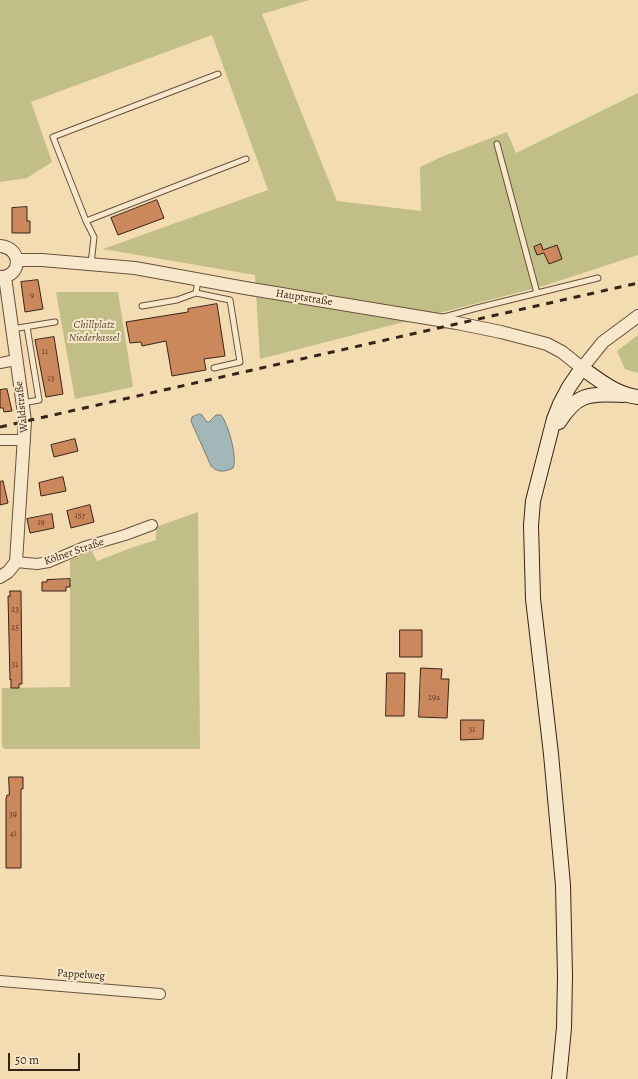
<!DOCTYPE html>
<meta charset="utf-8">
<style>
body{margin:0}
#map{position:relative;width:638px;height:1079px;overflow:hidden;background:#f3dcb1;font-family:Alegreya,serif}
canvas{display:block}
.scale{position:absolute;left:8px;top:1053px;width:72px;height:18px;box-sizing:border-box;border:2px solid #382319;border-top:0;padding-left:5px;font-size:12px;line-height:14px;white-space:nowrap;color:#382319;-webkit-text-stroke:3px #f7e8cc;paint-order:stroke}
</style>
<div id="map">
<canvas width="638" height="1079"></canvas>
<div class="scale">50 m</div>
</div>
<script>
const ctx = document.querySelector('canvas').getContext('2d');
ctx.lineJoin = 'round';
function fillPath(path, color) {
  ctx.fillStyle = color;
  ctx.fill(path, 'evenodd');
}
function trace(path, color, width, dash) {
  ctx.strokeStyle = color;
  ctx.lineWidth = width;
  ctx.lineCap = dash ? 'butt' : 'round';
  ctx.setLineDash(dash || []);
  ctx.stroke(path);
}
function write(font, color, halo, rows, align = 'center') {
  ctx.font = font + ' Alegreya,serif';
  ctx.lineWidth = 4;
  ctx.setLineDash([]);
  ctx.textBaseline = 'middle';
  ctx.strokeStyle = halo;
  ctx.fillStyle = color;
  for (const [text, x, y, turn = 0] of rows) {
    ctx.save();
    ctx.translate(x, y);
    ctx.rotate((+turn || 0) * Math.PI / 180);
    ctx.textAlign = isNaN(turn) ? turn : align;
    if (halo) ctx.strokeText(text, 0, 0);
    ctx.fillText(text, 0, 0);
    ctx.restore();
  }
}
fillPath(new Path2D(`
 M 0,0 L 309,0 L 262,14 L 337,201 L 421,211 L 420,167 L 441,157 L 507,132 L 516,153 L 638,93 L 638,255 L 540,287 L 260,359 L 255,275 L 103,249 L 268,190 L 212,35 L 31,102 L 52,162 L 27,178 L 0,182 Z
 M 56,292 L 118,292 L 133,387 L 75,399 Z
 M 638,335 L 638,373 L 625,369 L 617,351 Z
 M 198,512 L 200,749 L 5,749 L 2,747 L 2,688 L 70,687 L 70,560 L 92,551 L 97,561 L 131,548 L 156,540 L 156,527 Z`), '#c2be87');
const water = new Path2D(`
 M 200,414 L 202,415 L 207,422 L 209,422 L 216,415 L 221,415 C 228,423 238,459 233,468 C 225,472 218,473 211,466 L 191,421 L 192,417 Z`);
fillPath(water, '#a2b8b8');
trace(water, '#787c78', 1);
const building = new Path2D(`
 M 157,200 L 164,218 L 118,235 L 111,218 Z
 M 27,207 L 27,221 L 30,221 L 30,233 L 12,233 L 12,208 Z
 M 541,244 L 543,250 L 557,245 L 562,259 L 549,264 L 544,253 L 537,255 L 534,247 Z
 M 38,280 L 43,309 L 25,312 L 21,282 Z
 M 217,304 L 225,356 L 204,359 L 206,370 L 172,376 L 166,341 L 142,346 L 141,342 L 130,343 L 126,322 L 188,312 L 188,309 Z
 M 54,337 L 63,394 L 46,397 L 35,340 Z
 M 7,389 L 12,411 L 4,412 L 3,408 L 0,408 L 0,390 Z
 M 75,439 L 78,451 L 54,457 L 51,445 Z
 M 63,477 L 66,491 L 41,496 L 39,483 Z
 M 3,481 L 8,503 L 0,505 L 0,482 Z
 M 90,505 L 94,522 L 71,528 L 67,511 Z
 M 52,514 L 54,528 L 30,533 L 27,519 Z
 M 70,579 L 70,587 L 66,587 L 66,591 L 42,591 L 42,582 L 47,582 L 47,580 Z
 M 10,591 L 21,591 L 22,684 L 19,684 L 19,688 L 11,688 L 11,679 L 10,680 L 8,596 L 10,596 Z
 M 400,630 L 422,630 L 422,657 L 400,657 Z
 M 421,668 L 442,669 L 441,679 L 449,679 L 447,718 L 419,717 Z
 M 387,673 L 405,673 L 404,716 L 386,716 Z
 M 461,720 L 484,720 L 483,739 L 461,740 Z
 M 9,777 L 23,777 L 23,789 L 21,789 L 21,868 L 6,868 L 6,799 L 7,795 L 9,795 Z`);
fillPath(building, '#cc885d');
trace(building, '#382319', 1);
const service = new Path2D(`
 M 497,144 L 537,293
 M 86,221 L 246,159
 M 91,264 L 94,237 L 86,221 L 53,137 L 218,74
 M 196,293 L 230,300 L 240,362 L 214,368
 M 142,306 L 177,300 L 196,293 L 198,280
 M 444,317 L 477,308 L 598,278
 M 12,329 L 55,322
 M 23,403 L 39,400 L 27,327`);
const minor = new Path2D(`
 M 0,363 L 16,360
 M 0,440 L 25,440
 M 16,562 L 37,564 L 49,562 L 84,547 L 125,535 L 152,525
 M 0,981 L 160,994`);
const tertiary = new Path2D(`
 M 0,246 C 23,248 22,277 0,277
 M 17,260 L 42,260 L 135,268 L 245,288 L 457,323 L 501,332 L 547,344 L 562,352 L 582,368 L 603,342 L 638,316
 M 0,577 L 8,572 L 16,562 L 25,421 L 5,277`);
const secondary = new Path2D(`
 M 559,422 C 578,392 590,394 623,395
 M 559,1079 L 564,1028 L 565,976 L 563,885 L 551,754 L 533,599 L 531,525 L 533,501 L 554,419 L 560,404 L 569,387 L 582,368 C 599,380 617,395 638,397`);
trace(service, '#67513f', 7);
trace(minor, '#67513f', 12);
trace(tertiary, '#67513f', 14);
trace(secondary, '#382319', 16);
trace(service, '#f7e8cc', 5);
trace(minor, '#f7e8cc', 10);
trace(tertiary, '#f7e8cc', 12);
trace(secondary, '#f7e8cc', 14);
trace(new Path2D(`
 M 0,427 L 638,283`), '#382319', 3, [7, 7]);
write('9px', '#5d3c2a', null, [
 ["9",32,296],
 ["11",45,352],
 ["13",51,379],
 ["157",80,516],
 ["19",41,523],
 ["23",15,610],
 ["25",15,628],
 ["31",15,665],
 ["29a",434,698],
 ["31",472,730],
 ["39",13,815],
 ["41",13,834]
]);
write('11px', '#382319', '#f7e8cc', [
 ["Hauptstraße",304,298,9],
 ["Waldstraße",22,407,-96],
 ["Kölner Straße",74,552,-19],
 ["Pappelweg",81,975,4]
]);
write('italic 11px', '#5a4a34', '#f7e8cc', [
 ["Chillplatz",94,325],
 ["Niederkassel",94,338]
]);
</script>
